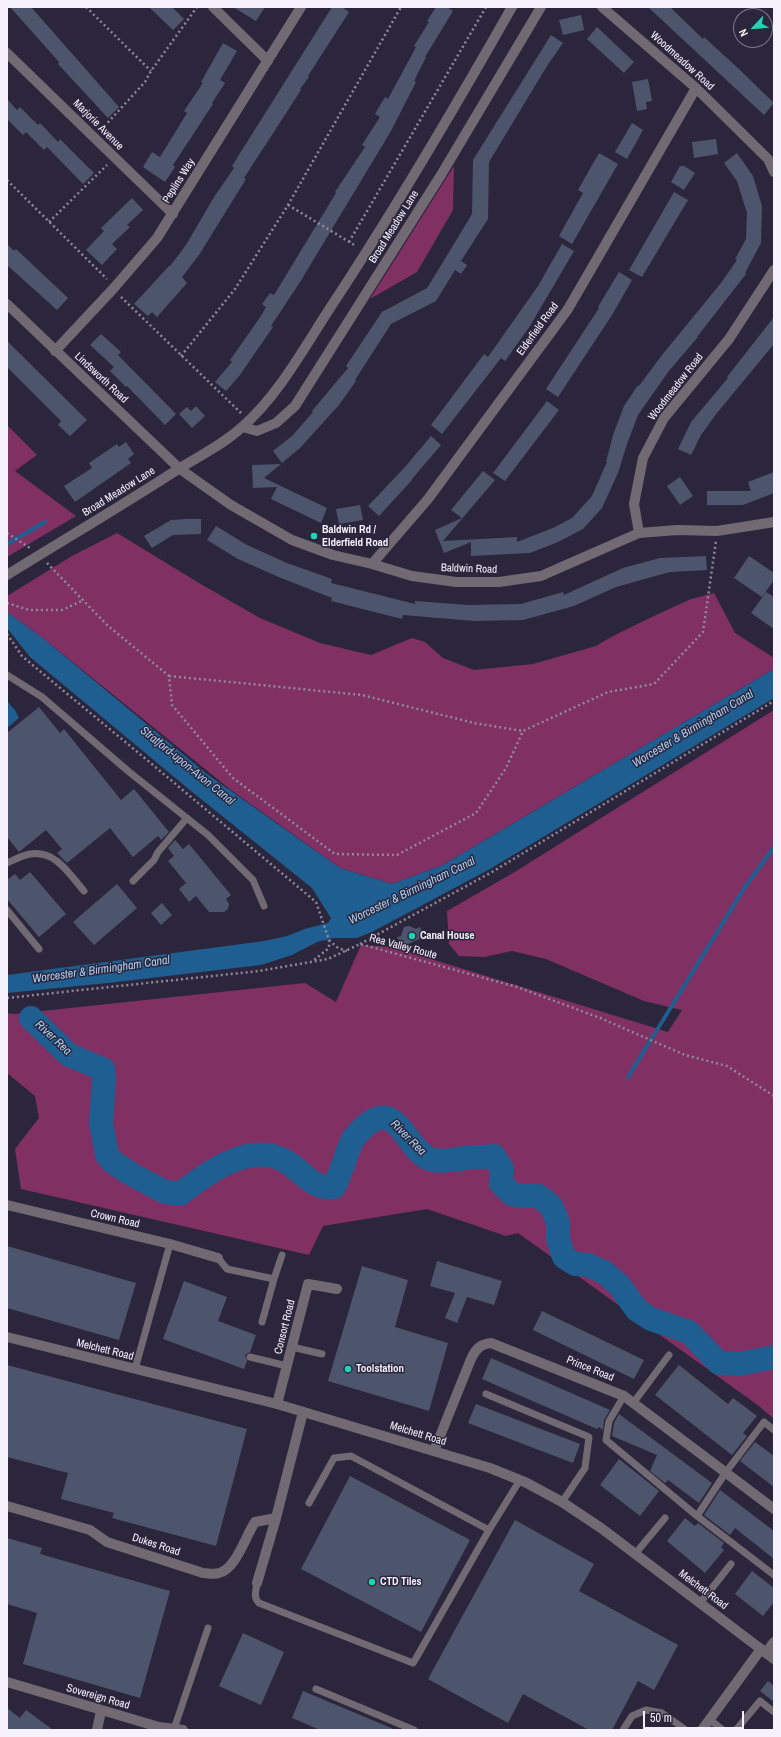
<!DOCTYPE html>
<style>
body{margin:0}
#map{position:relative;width:781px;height:1737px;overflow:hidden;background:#2c263c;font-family:"Archivo Narrow",sans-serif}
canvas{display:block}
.frame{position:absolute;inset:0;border:8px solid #f5f2fe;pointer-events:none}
.north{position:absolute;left:733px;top:8px;width:40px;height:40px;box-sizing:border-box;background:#2c263c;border:1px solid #7c788a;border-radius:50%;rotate:244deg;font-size:11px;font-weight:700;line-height:16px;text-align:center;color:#f5f2fe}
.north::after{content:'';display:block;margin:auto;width:14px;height:18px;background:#1ed5b1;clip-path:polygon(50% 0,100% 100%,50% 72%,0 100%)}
.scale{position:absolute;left:643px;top:1711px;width:101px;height:18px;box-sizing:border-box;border:2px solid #f5f2fe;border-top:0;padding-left:5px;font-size:12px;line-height:14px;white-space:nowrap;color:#f5f2fe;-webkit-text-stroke:3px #2c263c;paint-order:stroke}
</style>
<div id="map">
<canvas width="781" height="1737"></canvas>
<div class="frame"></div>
<div class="north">N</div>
<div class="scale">50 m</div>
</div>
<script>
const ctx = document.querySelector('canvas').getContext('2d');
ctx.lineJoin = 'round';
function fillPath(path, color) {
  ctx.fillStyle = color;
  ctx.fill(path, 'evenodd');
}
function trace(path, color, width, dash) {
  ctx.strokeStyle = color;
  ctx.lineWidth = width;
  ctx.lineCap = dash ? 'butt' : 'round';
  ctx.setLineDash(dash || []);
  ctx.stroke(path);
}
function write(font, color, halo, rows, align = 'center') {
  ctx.font = font + ' "Archivo Narrow",sans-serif';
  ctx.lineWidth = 3;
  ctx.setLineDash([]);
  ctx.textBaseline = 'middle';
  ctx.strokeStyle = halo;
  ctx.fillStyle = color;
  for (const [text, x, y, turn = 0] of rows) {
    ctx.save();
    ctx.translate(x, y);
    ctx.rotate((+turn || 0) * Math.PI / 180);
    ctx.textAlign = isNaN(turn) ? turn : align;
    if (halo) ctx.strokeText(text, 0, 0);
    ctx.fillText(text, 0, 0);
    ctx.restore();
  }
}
fillPath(new Path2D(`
 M 454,166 L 453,210 L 417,272 L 370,299 Z
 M 7,425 L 37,455 L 15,471 L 76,516 L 7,557 Z
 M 117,533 L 199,583 L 260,618 L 320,643 L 371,655 L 412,638 L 425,642 L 443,658 L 474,670 L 533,664 L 596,646 L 613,636 L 656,615 L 691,599 L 714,593 L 735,633 L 774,658 L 774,669 L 443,865 L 392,884 L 340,868 L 231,790 L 44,639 L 7,612 L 7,596 L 72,556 Z
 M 774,710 L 774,1419 L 759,1406 L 518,1233 L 506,1236 L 427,1209 L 323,1226 L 309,1255 L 21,1189 L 15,1149 L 39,1118 L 35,1096 L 7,1073 L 7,1013 L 14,1014 L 305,983 L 336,1002 L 361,945 L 392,947 L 668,1032 L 682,1010 L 644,1001 L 546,959 L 512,951 L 484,957 L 459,956 L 449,944 L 447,911 L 513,873 Z`), '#803063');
fillPath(new Path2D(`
 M 7,612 L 44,639 L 207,774 L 340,868 L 392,884 L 443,865 L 774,669 L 774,698 L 490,869 L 372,932 L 357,938 L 334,938 L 317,942 L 292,955 L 261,965 L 108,983 L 7,993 L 7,975 L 264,941 L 287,936 L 305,929 L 328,923 L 331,918 L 312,888 L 191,791 L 30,657 L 7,628 Z
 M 7,701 L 15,710 L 19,718 L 7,728 Z`), '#1f5e90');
trace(new Path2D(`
 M 7,544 L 45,522
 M 628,1077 L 745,887 L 774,847`), '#1f5e90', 4);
trace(new Path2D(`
 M 31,1018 L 69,1055 L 103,1069 L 104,1079 L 101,1123 L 107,1155 L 113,1162 L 131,1174 L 165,1192 L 180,1194 C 208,1172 254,1138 290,1164 C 306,1175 313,1189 334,1187 C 342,1172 345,1156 352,1141 C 356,1134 363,1128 369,1123 C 400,1101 407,1154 433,1160 C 446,1163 459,1158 472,1157 C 480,1157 487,1157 494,1156 L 502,1169 L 501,1183 L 512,1194 L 521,1196 L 539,1196 L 551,1206 L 558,1222 L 558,1239 L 564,1257 L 575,1264 L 588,1265 L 604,1272 L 619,1285 L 637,1310 L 651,1319 L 689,1332 L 719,1363 L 739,1364 L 774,1357`), '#1f5e90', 24);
fillPath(new Path2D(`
 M 10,7 L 31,7 L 119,107 L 108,118 L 58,64 L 59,62 Z
 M 149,7 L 172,7 L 184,19 L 173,30 Z
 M 233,7 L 265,7 L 256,21 Z
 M 332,7 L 342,7 L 349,12 L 308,76 L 309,77 L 300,89 L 301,90 L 244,178 L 246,179 L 199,255 L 182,277 L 187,283 L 157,317 L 152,312 L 148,316 L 134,304 L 169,266 L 170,266 L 186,245 L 214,197 L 234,168 L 232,166 Z
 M 436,7 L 447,7 L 453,11 L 425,57 L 426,57 L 414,81 L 416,82 L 391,131 L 300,282 L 271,326 L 273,327 L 240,375 L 226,391 L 215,382 L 232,362 L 230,360 L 261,316 L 266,307 L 262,304 L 270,293 L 274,295 L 336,193 L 335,192 L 365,147 L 362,145 L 380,117 L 375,114 L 385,97 L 388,99 L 416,47 L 414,46 L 429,22 L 427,21 Z
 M 648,7 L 670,7 L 703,39 L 704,37 L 740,70 L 774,103 L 764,115 Z
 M 581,15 L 584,30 L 563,35 L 559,20 Z
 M 597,27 L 634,62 L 624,73 L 587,39 Z
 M 551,35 L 563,43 L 547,66 L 489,162 L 488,219 L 461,261 L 467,265 L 461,274 L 455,270 L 436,301 L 391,324 L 355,380 L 356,381 L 339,405 L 300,448 L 282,463 L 273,451 L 292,436 L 313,412 L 312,411 L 348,368 L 346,366 L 382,312 L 427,288 L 443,262 L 472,214 L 473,160 Z
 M 223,43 L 237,51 L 220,80 L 225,83 L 212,103 L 213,104 L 173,165 L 175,167 L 165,182 L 143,167 L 152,152 L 160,157 L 187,113 L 184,111 L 203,83 L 201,82 Z
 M 648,79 L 652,101 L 646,102 L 647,109 L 637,111 L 632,82 Z
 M 7,99 L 17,110 L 20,107 L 38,125 L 40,123 L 58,142 L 60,139 L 94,173 L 83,184 L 47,147 L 44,150 L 26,132 L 23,135 L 7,119 Z
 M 632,123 L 643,130 L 627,159 L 615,152 Z
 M 716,139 L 718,154 L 694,158 L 692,142 Z
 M 599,153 L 618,164 L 572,244 L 559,236 L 583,193 L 578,190 Z
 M 737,153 L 753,176 L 762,206 L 761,243 L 745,273 L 746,274 L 697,337 L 698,337 L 668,372 L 638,415 L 627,444 L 618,473 L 602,508 L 583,529 L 558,542 L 530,553 L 471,556 L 471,542 L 444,553 L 435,530 L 462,518 L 451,510 L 483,471 L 495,480 L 443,541 L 517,537 L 517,542 L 553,528 L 572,518 L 592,496 L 607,462 L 606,462 L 613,435 L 624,406 L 638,385 L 639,386 L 662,355 L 721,283 L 737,260 L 735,259 L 746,239 L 747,213 L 737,181 L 724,163 Z
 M 680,166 L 684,166 L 695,173 L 684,190 L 671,182 Z
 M 674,192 L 688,200 L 642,277 L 629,270 Z
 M 132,198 L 143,210 L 127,225 L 130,227 L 112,244 L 117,249 L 102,265 L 86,250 L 104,231 L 101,228 Z
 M 7,244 L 14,251 L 16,249 L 68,298 L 57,310 L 7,265 Z
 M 562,244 L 574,251 L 530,326 L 505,361 L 501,358 L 442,434 L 431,425 L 484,354 L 488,357 L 538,286 Z
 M 619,272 L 632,280 L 612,315 L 558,397 L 546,389 L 599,308 L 598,307 Z
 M 774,317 L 774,344 L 717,413 L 701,435 L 691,455 L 678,449 L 691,422 L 728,378 L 727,377 Z
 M 101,334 L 121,352 L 118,355 L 176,414 L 165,425 L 127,386 L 126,387 L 110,371 L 114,367 L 90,345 Z
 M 7,341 L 87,420 L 70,436 L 58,425 L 61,421 L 7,367 Z
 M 547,401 L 559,410 L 505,481 L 493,473 Z
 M 196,406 L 205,416 L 192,428 L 179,414 L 187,407 L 191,411 Z
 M 431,436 L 441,445 L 412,479 L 412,480 L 379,516 L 368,506 L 405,467 Z
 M 126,442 L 134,454 L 128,459 L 131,463 L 75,502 L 64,486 L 92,468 L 89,463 L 117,444 L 119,447 Z
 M 281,464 L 264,478 L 327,508 L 321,523 L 271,499 L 277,487 L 253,488 L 252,465 Z
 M 774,472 L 774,493 L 743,505 L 707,505 L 707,491 L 751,491 L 748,482 Z
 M 680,477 L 693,496 L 680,505 L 667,486 Z
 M 360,505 L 363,520 L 339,524 L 336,509 Z
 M 186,519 L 201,519 L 201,534 L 173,535 L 152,548 L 144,536 L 171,520 Z
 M 216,526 L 247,545 L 287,563 L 332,579 L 331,583 L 415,604 L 415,601 L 468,605 L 521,604 L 563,592 L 564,595 L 623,568 L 660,558 L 706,556 L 707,570 L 670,572 L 616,587 L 574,606 L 523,620 L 474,621 L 403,615 L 402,619 L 331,601 L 332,598 L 281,578 L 238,559 L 207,540 Z
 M 749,556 L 774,573 L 774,580 L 762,597 L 734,578 Z
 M 766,592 L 774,597 L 774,629 L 751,613 Z
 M 39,707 L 60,733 L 64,729 L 121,800 L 134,789 L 169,832 L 161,840 L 158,836 L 133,857 L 110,828 L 67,863 L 57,853 L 62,849 L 46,830 L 19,852 L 7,837 L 7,733 Z
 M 175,840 L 183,849 L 189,844 L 231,895 L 226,899 L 229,904 L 228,909 L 224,912 L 209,912 L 196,896 L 189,902 L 179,889 L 186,883 L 168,861 L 174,856 L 168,848 Z
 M 30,872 L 66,914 L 39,937 L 7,899 L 7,880 L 15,874 L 20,880 Z
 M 117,884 L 137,908 L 94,945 L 73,922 Z
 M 162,903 L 172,915 L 161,925 L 151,913 Z
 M 409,926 L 416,929 L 420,927 L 424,937 L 401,947 L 397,937 L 401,936 L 404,927 Z
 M 7,1246 L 136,1283 L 119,1340 L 7,1308 Z
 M 437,1261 L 502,1281 L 494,1305 L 467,1297 L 457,1323 L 445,1318 L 455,1293 L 430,1286 Z
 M 362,1266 L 408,1280 L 395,1327 L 448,1343 L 429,1411 L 328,1381 Z
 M 184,1281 L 227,1297 L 218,1321 L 256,1335 L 250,1352 L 245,1355 L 247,1361 L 244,1369 L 163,1339 Z
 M 542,1311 L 644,1360 L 634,1379 L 533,1330 Z
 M 491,1358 L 610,1410 L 604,1420 L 603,1430 L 599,1427 L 597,1429 L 482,1379 Z
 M 7,1365 L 247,1429 L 216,1546 L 112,1518 L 114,1513 L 61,1499 L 68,1473 L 7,1457 Z
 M 679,1365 L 728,1404 L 733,1398 L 757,1416 L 743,1433 L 747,1436 L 732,1455 L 655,1395 Z
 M 476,1404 L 580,1444 L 573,1463 L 468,1423 Z
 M 619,1414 L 712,1483 L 699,1503 L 668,1480 L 665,1483 L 650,1471 L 657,1455 L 612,1436 L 614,1423 Z
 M 755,1442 L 774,1456 L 774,1487 L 740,1461 Z
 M 619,1459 L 659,1491 L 640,1516 L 600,1485 Z
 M 350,1476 L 470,1540 L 421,1632 L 301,1569 Z
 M 720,1490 L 774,1531 L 774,1559 L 735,1528 L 730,1535 L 704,1515 Z
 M 685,1518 L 695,1526 L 698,1523 L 724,1543 L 721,1547 L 724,1550 L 705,1573 L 667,1541 Z
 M 515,1520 L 594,1564 L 579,1591 L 678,1645 L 654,1690 L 638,1681 L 612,1730 L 589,1730 L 523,1694 L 508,1723 L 428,1679 Z
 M 7,1538 L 42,1548 L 40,1554 L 170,1591 L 140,1698 L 23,1664 L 37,1613 L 7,1604 Z
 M 752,1571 L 774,1588 L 774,1602 L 763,1616 L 735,1594 Z
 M 243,1633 L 284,1652 L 261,1705 L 219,1686 Z
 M 768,1681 L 774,1686 L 774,1702 L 760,1691 Z
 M 303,1691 L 396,1730 L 320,1730 L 292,1718 Z
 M 7,1708 L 20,1718 L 26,1710 L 53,1730 L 7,1730 Z`), '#4d556c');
trace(new Path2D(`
 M 86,7 L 151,71
 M 101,130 L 145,82 L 151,71 L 197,7
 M 7,180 L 107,279
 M 288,205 L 356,246
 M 49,222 L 107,165
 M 349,242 L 486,7
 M 121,297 L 241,413
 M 181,356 L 235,289 L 288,205 L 401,7
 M 7,533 L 30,548
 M 47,563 L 107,625 L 169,676 L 172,705 L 233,778 L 335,854 L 397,855 L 476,813 L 506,768 L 523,731 L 608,692 L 654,684 L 703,632 L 716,541
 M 7,603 L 29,610 L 62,610 L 84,600
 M 7,634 L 22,656 L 48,678 L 135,750 L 316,902 L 329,940 L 329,948 L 314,960
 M 169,676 L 362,695 L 474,723 L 523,731
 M 329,940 L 338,948 L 347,951
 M 360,944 L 492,872 L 774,701
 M 7,998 L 259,971 L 328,959 L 360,944 L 517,987 L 600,1018 L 685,1055 L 727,1066 L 774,1096`), '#8f8a9b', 2.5, [2, 3]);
trace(new Path2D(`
 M 7,675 L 42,697 L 128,771 L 208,835 L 253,880 L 264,906
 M 7,863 C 14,860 23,855 30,854 C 56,850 69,874 84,891
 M 133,881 L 154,860 L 158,852 L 187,818
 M 7,910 L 39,949
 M 218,1258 L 227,1269 L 274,1279 L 262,1322
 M 274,1279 L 282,1255
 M 292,1347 L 322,1354
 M 250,1357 L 287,1366
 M 135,1369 L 170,1244
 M 486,1394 L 589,1437 L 585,1468 L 562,1502
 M 624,1396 L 609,1421 L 606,1440 L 697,1516 L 774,1575
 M 634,1402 L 669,1355
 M 309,1503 L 334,1458 L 351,1456 L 489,1530 L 520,1480
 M 697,1516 L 726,1472 L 764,1422 L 774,1430
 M 635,1554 L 665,1518
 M 257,1583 C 256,1591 253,1597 259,1603 L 413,1663 L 415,1660 L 489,1530
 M 701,1602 L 731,1564
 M 316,1689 L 414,1730
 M 709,1719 L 723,1730
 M 174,1729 L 208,1628
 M 623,1730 L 632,1716 L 646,1710 L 662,1713 L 686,1730
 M 736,1730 L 760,1701 L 774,1712`), '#726a73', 7);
trace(new Path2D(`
 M 213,7 L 268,61
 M 602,7 L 696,88 L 768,159 L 774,172
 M 7,53 L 173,214
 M 7,304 L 180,469 L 231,505 L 292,540 L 333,555 L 372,564 L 412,576 L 456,582 L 499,582 L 541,576 L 639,533 L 677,530 L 717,531 L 774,522
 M 55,351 L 113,289 L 157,238 L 301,7
 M 243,427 L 257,431 L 276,423 L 295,406 L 441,175 L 541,7
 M 639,533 L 634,504 L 643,458 L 664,418 L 729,339 L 774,270
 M 372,564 L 428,499 L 568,309 L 696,88
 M 7,1205 L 170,1244 L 218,1258
 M 277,1404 L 308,1284 L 337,1289
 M 434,1451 L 471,1359 C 476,1349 480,1344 491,1343 L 624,1396 L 774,1509
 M 7,1506 L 90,1530 L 107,1542 L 203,1573 C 208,1573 214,1575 219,1573 C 236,1569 245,1537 255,1522 L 276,1518
 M 257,1583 L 276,1518 L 303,1412
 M 766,1653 L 774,1642
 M 7,1682 L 159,1727 L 183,1730
 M 97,1730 L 101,1711
 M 702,1730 L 761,1649`), '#726a73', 10);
trace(new Path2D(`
 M 7,575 C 65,539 123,505 180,468 C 201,455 224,444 242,427 C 278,396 304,348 330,308 C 395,210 454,109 512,7
 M 7,1337 L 277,1404 L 490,1468 L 527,1483 L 562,1502 L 601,1528 L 774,1659`), '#726a73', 10);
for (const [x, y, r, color] of [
 [314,536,4,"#1ed5b1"],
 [412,936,4,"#1ed5b1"],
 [348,1369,4,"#1ed5b1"],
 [372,1582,4,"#1ed5b1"]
]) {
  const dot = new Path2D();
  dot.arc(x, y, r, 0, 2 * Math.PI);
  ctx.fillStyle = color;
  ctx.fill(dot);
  trace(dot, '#2c263c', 1.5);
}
write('11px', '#f5f2fe', '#2c263c', [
 ["Woodmeadow Road",682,61,42],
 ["Marjorie Avenue",98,125,45],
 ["Peplins Way",179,181,-58],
 ["Broad Meadow Lane",394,227,-58],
 ["Elderfield Road",538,329,-54],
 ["Lindsworth Road",101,378,43],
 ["Woodmeadow Road",676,387,-52],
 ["Broad Meadow Lane",119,492,-32],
 ["Baldwin Road",469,569,2],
 ["Rea Valley Route",403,947,15],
 ["Crown Road",115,1219,13],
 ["Consort Road",285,1327,-76],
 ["Melchett Road",105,1350,14],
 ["Prince Road",590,1369,22],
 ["Melchett Road",418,1434,17],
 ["Dukes Road",156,1545,18],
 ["Melchett Road",703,1590,37],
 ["Sovereign Road",98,1697,16]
]);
write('bold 11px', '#f5f2fe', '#2c263c', [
 ["Baldwin Rd /",322,530],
 ["Elderfield Road",322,543],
 ["Canal House",420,936],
 ["Toolstation",356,1369],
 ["CTD Tiles",380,1582]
], 'left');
write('italic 12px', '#aad0f3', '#2c263c', [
 ["Worcester & Birmingham Canal",693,729,-31],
 ["Stratford-upon-Avon Canal",187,766,39],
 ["Worcester & Birmingham Canal",412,891,-26],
 ["Worcester & Birmingham Canal",101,970,-8],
 ["River Rea",53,1038,43],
 ["River Rea",408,1138,45]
]);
</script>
